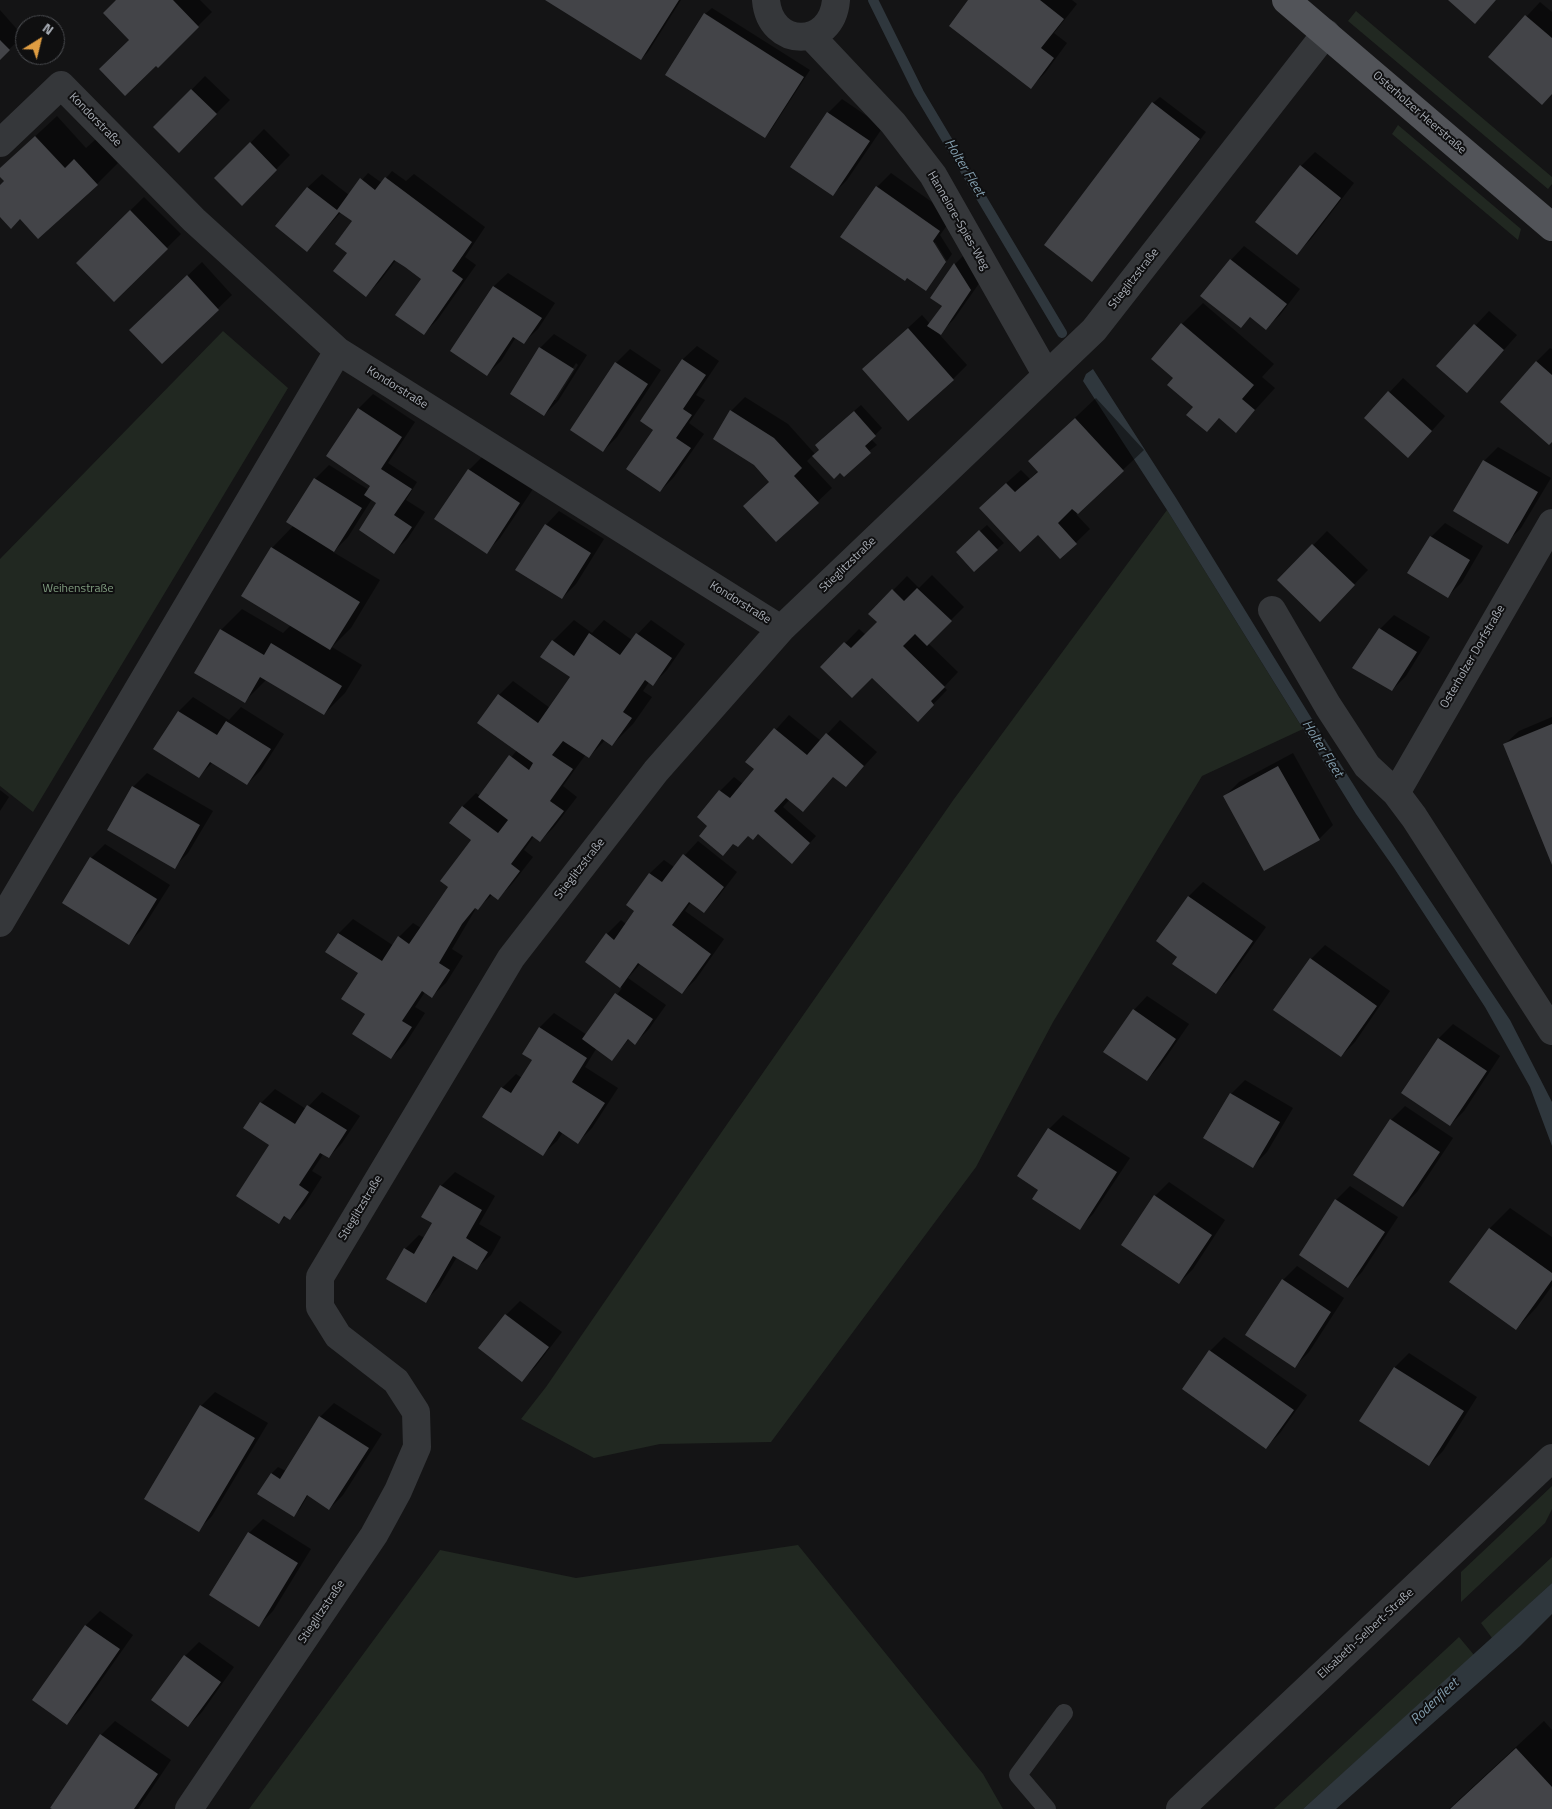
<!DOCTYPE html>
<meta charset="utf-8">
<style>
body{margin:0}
#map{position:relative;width:1552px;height:1809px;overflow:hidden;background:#141415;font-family:"Titillium Web",sans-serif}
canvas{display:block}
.north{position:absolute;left:15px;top:15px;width:50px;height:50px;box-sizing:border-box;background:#0f0f10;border:1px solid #4c4e52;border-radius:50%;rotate:36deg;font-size:14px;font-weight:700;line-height:20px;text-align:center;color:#a7acb4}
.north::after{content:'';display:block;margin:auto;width:18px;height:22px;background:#df9d42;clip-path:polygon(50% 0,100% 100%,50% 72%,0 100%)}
</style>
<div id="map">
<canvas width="1552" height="1809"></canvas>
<div class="north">N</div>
</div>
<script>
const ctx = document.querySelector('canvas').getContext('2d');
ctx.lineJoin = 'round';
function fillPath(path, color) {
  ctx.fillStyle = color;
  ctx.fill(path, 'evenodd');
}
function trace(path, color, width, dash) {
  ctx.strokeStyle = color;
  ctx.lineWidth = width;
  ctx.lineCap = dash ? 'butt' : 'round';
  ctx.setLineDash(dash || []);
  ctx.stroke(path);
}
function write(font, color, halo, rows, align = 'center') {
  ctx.font = font + ' "Titillium Web",sans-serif';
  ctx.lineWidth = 4;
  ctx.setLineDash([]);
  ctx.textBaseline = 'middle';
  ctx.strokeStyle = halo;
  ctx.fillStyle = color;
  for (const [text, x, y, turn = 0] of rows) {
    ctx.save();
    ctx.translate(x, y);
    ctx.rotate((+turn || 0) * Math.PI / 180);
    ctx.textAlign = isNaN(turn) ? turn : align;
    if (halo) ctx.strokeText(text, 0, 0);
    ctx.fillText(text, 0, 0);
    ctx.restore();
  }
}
fillPath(new Path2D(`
 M 1356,11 L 1552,177 L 1552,184 L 1548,189 L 1348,21 Z
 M 1398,125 L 1521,229 L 1518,240 L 1392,134 Z
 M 223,331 L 288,388 L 33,812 L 0,786 L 0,559 Z
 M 1167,510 L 1303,729 L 1202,776 L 1053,1022 L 976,1167 L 771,1442 L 660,1444 L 594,1458 L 521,1419 L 546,1387 L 700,1163 L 954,799 Z
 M 1552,1486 L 1552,1509 L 1545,1523 L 1461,1602 L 1461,1572 Z
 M 798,1545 L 983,1774 L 1003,1809 L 249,1809 L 440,1550 L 576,1578 Z
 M 1552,1557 L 1552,1583 L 1492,1638 L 1481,1623 Z
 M 1459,1637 L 1474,1655 L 1303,1809 L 1274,1809 Z`), '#212821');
fillPath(new Path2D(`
 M 1093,369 L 1176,498 L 1315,724 L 1367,806 L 1510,1020 L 1552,1102 L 1552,1146 L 1530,1087 L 1485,1007 L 1394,868 L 1356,814 L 1167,510 L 1083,381 L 1086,374 Z
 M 1552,1583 L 1552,1614 L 1520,1646 L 1336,1809 L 1303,1809 Z`), '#2f373d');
fillPath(new Path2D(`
 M 117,0 L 200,0 L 212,12 L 158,66 L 131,39 Z
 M 548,0 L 681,0 L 648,52 L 641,59 Z
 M 970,0 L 1072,0 L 1077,4 L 1054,33 L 1067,43 L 1045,73 L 1031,87 Z
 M 1540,2 L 1552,12 L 1552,93 L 1490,56 Z
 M 712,8 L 810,70 L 771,130 L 765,137 L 705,14 Z
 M 0,10 L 23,36 L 0,58 Z
 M 205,76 L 230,100 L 179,151 L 155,127 Z
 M 1160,97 L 1206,132 L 1092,280 L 1153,103 Z
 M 842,99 L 883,127 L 847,180 L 833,194 L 828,113 Z
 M 57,116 L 86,148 L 96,139 L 118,163 L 97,184 L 20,218 L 0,216 L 0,185 L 5,180 L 0,175 L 0,169 Z
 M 264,129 L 290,155 L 242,204 L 216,178 Z
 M 1315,152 L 1354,183 L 1311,239 L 1297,253 L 1301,166 Z
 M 392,171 L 406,181 L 414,174 L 485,227 L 465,257 L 476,265 L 438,319 L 424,333 L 422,278 L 396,260 L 380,281 L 366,295 L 349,253 L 353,221 L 341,212 L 307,250 L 276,226 L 308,187 L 322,174 L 349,195 L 368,173 L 382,183 Z
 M 891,173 L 953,217 L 940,235 L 952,254 L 947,261 L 935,242 L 934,244 L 946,263 L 926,289 L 908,276 L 877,187 Z
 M 144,197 L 181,234 L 114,300 L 77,263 Z
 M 1244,246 L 1300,289 L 1280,315 L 1266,328 L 1251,316 L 1241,327 L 1231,260 Z
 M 969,250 L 985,275 L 954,319 L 939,334 L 967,365 L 953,379 L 863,369 L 922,315 L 930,324 L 943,305 L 932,297 L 955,264 Z
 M 202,262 L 232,295 L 162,362 L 145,316 Z
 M 508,273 L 555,303 L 538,329 L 524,342 L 516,337 L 501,361 L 487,374 L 451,351 L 494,286 Z
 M 1203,303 L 1274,364 L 1262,377 L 1275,388 L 1236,431 L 1220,417 L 1207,431 L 1195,407 L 1175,378 L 1152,359 L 1182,324 Z
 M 1489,311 L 1517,335 L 1480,377 L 1438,366 Z
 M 554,334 L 587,355 L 558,401 L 544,415 L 511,394 L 540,348 ZM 576,363 L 578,365 L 556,400 L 553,400 Z
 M 697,346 L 719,361 L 696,395 L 705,400 L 689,423 L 704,434 L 674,477 L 660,491 L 655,429 L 641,420 L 683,359 Z
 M 1550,348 L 1552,349 L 1552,440 L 1536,362 Z
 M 630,349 L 661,370 L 617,437 L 603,451 L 616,363 Z
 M 1403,378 L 1445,416 L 1422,442 L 1365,418 Z
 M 373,394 L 415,422 L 388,463 L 417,482 L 406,500 L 425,512 L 408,538 L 394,552 L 378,503 L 372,499 L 348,537 L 333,552 L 380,580 L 351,628 L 332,647 L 362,665 L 345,693 L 324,714 L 266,680 L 245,701 L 221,630 L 242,609 L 283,633 L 291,625 L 272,548 L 294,525 L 288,522 L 315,479 L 329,465 L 369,490 L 375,480 L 328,456 L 359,408 Z
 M 745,397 L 788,424 L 815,454 L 821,449 L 823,438 L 861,405 L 882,428 L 871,439 L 877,445 L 834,478 L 813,455 L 807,461 L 832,488 L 776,541 L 770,482 L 731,411 Z
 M 1096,398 L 1144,450 L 1076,514 L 1090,529 L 1060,558 L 1038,534 L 994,494 L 1021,470 L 1030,479 L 1038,471 L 1029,461 Z
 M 1498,447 L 1551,478 L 1521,528 L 1507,542 L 1484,461 Z
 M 483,456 L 533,489 L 500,538 L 486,552 L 469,470 Z
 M 559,511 L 604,539 L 576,584 L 562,598 L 546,525 Z
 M 1445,523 L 1483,546 L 1462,582 L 1448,596 L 1431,537 Z
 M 987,525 L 1004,543 L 997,549 L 964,545 Z
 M 1327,531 L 1368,570 L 1320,620 L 1279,580 Z
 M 932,575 L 964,607 L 928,643 L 958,672 L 944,687 L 947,690 L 918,720 L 872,676 L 822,667 L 859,629 L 866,635 L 879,622 L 870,614 L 907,576 L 919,588 Z
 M 1394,615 L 1430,637 L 1406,676 L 1392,690 L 1380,629 Z
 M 574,620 L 592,633 L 604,620 L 632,640 L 651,620 L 685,644 L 667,670 L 653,684 L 649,682 L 643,691 L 652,697 L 633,724 L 612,745 L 605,740 L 589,757 L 586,754 L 563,786 L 577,797 L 554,827 L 540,841 L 534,836 L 524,850 L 533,857 L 512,884 L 498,898 L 493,894 L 478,908 L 476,907 L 474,909 L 475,910 L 452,949 L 463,956 L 446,983 L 432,996 L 425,992 L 415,1007 L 425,1013 L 405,1044 L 391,1058 L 366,1014 L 360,973 L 327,952 L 339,933 L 353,919 L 394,946 L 399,937 L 413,923 L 421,928 L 450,887 L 473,839 L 462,807 L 476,793 L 480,796 L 517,750 L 479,722 L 499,695 L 513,681 L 550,708 L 571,677 L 553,641 Z
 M 193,697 L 229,720 L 241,707 L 284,734 L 261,770 L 247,784 L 213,762 L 199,776 L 155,748 L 179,711 Z
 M 789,715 L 821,741 L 840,720 L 877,752 L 846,786 L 834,776 L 803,810 L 790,799 L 783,807 L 816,836 L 798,856 L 759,833 L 748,835 L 734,843 L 723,854 L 709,825 L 720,791 L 734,777 L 743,784 L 755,769 L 747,762 Z
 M 1552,717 L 1552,861 L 1505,744 L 1519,731 Z
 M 1293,753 L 1333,825 L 1319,839 L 1225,796 L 1239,782 Z
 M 147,773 L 213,811 L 188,853 L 174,867 L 133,787 Z
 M 0,790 L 9,797 L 0,811 Z
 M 698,841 L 737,872 L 718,897 L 704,911 L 691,902 L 685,911 L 724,939 L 696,979 L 682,993 L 641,963 L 628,978 L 666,1005 L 649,1029 L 635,1043 L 629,1039 L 612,1060 L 596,1049 L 585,1067 L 618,1088 L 592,1128 L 578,1142 L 563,1132 L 557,1141 L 543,1154 L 484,1116 L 502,1088 L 516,1074 L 522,1078 L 534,1060 L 523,1053 L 540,1027 L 554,1013 L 587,1035 L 622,988 L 586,962 L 607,934 L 621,920 L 626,924 L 636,911 L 628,905 L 650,873 L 664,860 L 674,867 Z
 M 105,844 L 170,885 L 142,929 L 129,943 L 91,858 Z
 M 1203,882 L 1266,927 L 1229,979 L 1215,993 L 1178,956 L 1157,941 L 1189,896 Z
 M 1325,945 L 1390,991 L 1355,1042 L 1341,1056 L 1311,959 Z
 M 1147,996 L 1189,1024 L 1160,1066 L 1147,1080 L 1134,1010 Z
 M 1453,1024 L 1500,1056 L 1464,1111 L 1450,1125 L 1403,1093 L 1439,1038 Z
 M 1245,1080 L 1293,1108 L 1267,1152 L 1253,1166 L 1205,1138 L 1231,1094 Z
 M 275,1089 L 306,1109 L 322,1092 L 360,1116 L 342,1143 L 329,1157 L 324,1153 L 312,1171 L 322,1177 L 304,1205 L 290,1219 L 286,1216 L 279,1223 L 271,1144 L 245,1128 L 261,1103 Z
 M 1405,1106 L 1453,1138 L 1417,1192 L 1403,1206 L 1355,1174 L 1391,1120 Z
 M 1063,1115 L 1130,1158 L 1093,1214 L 1079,1228 L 1040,1189 L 1049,1129 Z
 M 455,1172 L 495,1196 L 479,1224 L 501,1237 L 491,1255 L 477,1268 L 457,1257 L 439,1287 L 425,1301 L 405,1249 L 419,1235 L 425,1238 L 434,1223 L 441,1186 Z
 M 1169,1182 L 1225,1220 L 1193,1269 L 1179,1283 L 1155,1196 Z
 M 1350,1186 L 1398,1217 L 1362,1272 L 1348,1286 L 1336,1200 Z
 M 1510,1208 L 1552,1237 L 1552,1286 L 1536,1308 L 1516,1329 L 1451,1282 L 1490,1228 Z
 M 1297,1266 L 1344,1298 L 1309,1352 L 1295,1366 L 1283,1280 Z
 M 520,1301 L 562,1332 L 536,1366 L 522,1380 L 480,1348 L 506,1315 Z
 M 1224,1337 L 1307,1395 L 1280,1433 L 1266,1447 L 1183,1389 L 1210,1351 Z
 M 1409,1353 L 1477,1397 L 1443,1451 L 1429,1465 L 1361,1421 L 1395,1367 Z
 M 215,1392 L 268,1423 L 212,1516 L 198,1530 L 146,1499 L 201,1406 Z
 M 334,1403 L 382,1434 L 343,1495 L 329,1509 L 308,1495 L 300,1509 L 293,1516 L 259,1494 L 272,1473 L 278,1467 L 286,1471 L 320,1417 Z
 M 263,1519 L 311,1549 L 273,1611 L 259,1625 L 249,1533 Z
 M 100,1611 L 133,1635 L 81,1709 L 67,1723 L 34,1699 L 86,1625 Z
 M 199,1642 L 234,1667 L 202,1712 L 188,1726 L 153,1700 L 185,1656 Z
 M 115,1721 L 171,1760 L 138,1809 L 54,1809 L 101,1735 Z
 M 1544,1721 L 1552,1730 L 1552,1809 L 1449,1809 Z`), '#0007');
trace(new Path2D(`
 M 873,0 L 919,93 L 1062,333`), '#2f373d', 10);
fillPath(new Path2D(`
 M 116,0 L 173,0 L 199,27 L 158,68 L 156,66 L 125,96 L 99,69 L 129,40 L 103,13 Z
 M 545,0 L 679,0 L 641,60 Z
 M 968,0 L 1040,0 L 1064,19 L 1041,48 L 1054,58 L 1031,89 L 949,26 Z
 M 1448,0 L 1496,0 L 1475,24 Z
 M 704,13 L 804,77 L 765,138 L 665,75 Z
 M 1525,15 L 1552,38 L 1552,94 L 1542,105 L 1488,57 Z
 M 0,40 L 10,50 L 0,60 Z
 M 191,89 L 217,114 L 179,153 L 153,127 Z
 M 1152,102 L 1200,139 L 1092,282 L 1044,245 Z
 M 827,112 L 870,141 L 833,196 L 790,167 Z
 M 35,136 L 65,168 L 74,159 L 98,185 L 38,239 L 20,219 L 11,229 L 0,217 L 0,185 L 4,181 L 0,177 L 0,168 Z
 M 250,142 L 277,170 L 242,206 L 214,178 Z
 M 1300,165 L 1341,198 L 1297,255 L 1255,222 Z
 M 385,177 L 472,242 L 452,271 L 463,279 L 424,335 L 395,315 L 421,279 L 405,267 L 394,260 L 366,297 L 333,271 L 347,253 L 335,244 L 352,221 L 339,212 L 307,252 L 275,226 L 307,187 L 337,210 L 360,178 L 375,190 Z
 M 876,186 L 940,231 L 933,241 L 946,262 L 926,291 L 907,278 L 905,281 L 840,237 Z
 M 130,210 L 168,249 L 114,302 L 76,263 Z
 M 1230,259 L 1287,304 L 1266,330 L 1250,317 L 1241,328 L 1200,296 Z
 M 954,263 L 971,290 L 941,335 L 927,326 L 942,306 L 930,298 Z
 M 187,275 L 219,310 L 162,364 L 129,330 Z
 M 493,286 L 542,318 L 524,344 L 513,337 L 487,376 L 450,351 Z
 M 1181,323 L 1254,385 L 1242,399 L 1255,410 L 1236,433 L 1219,418 L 1207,432 L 1186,415 L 1193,407 L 1167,385 L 1173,378 L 1151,359 Z
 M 1474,324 L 1504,350 L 1467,393 L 1436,366 Z
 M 908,328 L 954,380 L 908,421 L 862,369 Z
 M 539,347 L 574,369 L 544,416 L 510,394 Z
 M 682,359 L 706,375 L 683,409 L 692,415 L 676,438 L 691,448 L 660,492 L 626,469 L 653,430 L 640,421 Z
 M 1536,361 L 1552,375 L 1552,442 L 1549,445 L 1500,402 Z
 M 615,362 L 648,384 L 603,452 L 570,430 Z
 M 1388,391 L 1432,431 L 1408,458 L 1364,418 Z
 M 358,408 L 402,437 L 381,469 L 412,489 L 394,515 L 412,527 L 394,554 L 359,530 L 376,503 L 364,495 L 370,486 L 326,456 Z
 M 730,410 L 774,438 L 802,468 L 794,476 L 819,503 L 776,542 L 743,506 L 769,482 L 754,465 L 713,439 Z
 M 854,411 L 876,436 L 865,446 L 871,453 L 844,477 L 840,473 L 834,479 L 812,456 L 819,450 L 815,445 Z
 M 1075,418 L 1124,471 L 1078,514 L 1072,509 L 1058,523 L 1077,544 L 1060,559 L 1038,535 L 1020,552 L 979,508 L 1006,483 L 1015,492 L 1038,472 L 1028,461 Z
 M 1483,460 L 1538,492 L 1508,544 L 1453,511 Z
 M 468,469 L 520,503 L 487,554 L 434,519 Z
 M 314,478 L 362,508 L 334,552 L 286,522 Z
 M 545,524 L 591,553 L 562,599 L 515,570 Z
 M 979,530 L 998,550 L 974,572 L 956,552 Z
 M 1430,536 L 1470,560 L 1448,598 L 1407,573 Z
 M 1312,544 L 1355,585 L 1320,622 L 1277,580 Z
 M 271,547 L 360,602 L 330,650 L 241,596 Z
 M 917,588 L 952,621 L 927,646 L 915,634 L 903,646 L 945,687 L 931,701 L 934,705 L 918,722 L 872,678 L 852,698 L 820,667 L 844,642 L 851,648 L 877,622 L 868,614 L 892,589 L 904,601 Z
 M 1379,628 L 1417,652 L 1392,691 L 1352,668 Z
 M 220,629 L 264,655 L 271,643 L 342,686 L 324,715 L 260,677 L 245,703 L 194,673 Z
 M 589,633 L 620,655 L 636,633 L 672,658 L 653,686 L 645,680 L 623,712 L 632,718 L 612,746 L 602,739 L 589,758 L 563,741 L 552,755 L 573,769 L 550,801 L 564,811 L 540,842 L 532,836 L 511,864 L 520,871 L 498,900 L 490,894 L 478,910 L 475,908 L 462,924 L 439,963 L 450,970 L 432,998 L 422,991 L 402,1021 L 412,1027 L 391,1059 L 352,1034 L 365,1014 L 341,999 L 358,973 L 325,952 L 338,933 L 382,961 L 398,936 L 409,944 L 448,887 L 440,881 L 471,840 L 449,823 L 462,806 L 498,833 L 508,820 L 478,797 L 509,755 L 529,770 L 533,763 L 477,723 L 498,694 L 538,723 L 570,677 L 540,657 L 552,640 L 574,656 Z
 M 178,711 L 217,735 L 226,721 L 271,749 L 247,785 L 210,762 L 199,778 L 153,749 Z
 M 1552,724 L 1552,865 L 1503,744 Z
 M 774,728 L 807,755 L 826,733 L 864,766 L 846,787 L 833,777 L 803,812 L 786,798 L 774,811 L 810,843 L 792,864 L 758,834 L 753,840 L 748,836 L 738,847 L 733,844 L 723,856 L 699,836 L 707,826 L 697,817 L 719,790 L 730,798 L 754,769 L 745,762 Z
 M 1278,766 L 1320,840 L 1264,871 L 1223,796 Z
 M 132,786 L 200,825 L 175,869 L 107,830 Z
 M 683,854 L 724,887 L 704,913 L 689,902 L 672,925 L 711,954 L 682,994 L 638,963 L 620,988 L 585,962 L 606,933 L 614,940 L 634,911 L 626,905 L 649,873 L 662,882 Z
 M 90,857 L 157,899 L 129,945 L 62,903 Z
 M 1188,896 L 1253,941 L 1216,994 L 1172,964 L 1177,957 L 1156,941 Z
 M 1310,958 L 1377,1006 L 1341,1057 L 1273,1010 Z
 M 615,993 L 653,1019 L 635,1045 L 628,1039 L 612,1061 L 582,1039 Z
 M 1133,1009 L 1176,1039 L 1147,1081 L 1103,1052 Z
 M 539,1027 L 587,1058 L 572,1082 L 605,1103 L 578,1144 L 559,1131 L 543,1156 L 482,1117 L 501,1087 L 511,1093 L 532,1060 L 522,1054 Z
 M 1438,1038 L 1487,1071 L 1450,1126 L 1401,1093 Z
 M 1230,1093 L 1280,1122 L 1253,1168 L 1203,1138 Z
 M 260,1102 L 295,1124 L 307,1105 L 347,1130 L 329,1158 L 320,1153 L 299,1185 L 309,1192 L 290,1220 L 284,1216 L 279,1224 L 236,1196 L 269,1145 L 243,1128 Z
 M 1390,1119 L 1440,1152 L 1403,1207 L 1353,1175 Z
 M 1048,1128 L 1117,1172 L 1080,1230 L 1032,1199 L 1038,1190 L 1017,1176 Z
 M 440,1185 L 482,1210 L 466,1238 L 488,1252 L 477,1270 L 453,1256 L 426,1303 L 386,1279 L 404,1248 L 414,1254 L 432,1223 L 421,1217 Z
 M 1154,1195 L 1212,1235 L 1179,1284 L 1121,1245 Z
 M 1335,1199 L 1385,1232 L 1348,1288 L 1299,1255 Z
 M 1489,1228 L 1552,1273 L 1552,1280 L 1516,1330 L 1449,1282 Z
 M 1282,1279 L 1331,1312 L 1295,1368 L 1245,1335 Z
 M 505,1314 L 549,1347 L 522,1382 L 478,1348 Z
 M 1209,1350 L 1294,1410 L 1266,1449 L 1182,1389 Z
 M 1394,1367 L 1464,1411 L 1429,1466 L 1359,1421 Z
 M 200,1405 L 255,1438 L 199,1532 L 144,1499 Z
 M 319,1416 L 369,1448 L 329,1510 L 307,1495 L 294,1517 L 257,1494 L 271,1473 L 280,1479 Z
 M 248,1532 L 298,1563 L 259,1627 L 209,1595 Z
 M 85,1625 L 120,1649 L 67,1725 L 32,1700 Z
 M 184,1655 L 221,1682 L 188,1727 L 151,1700 Z
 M 100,1734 L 158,1774 L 134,1809 L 52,1809 L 50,1808 Z
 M 1516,1748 L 1552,1787 L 1552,1809 L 1450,1809 Z`), '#434448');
trace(new Path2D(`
 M 1047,1809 L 1018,1775 L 1064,1713`), '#35373a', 18);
trace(new Path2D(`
 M 766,0 C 770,49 832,49 836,0
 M 811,36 L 893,123 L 933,175 L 1046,374
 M 0,143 L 61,85 L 194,220 L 338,351 L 781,629
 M 1272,610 L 1328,706 L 1367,766 L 1396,793 L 1414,817 L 1552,1031
 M 1396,793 L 1552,523
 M 0,923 L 338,351
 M 189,1809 L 374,1535 L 398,1491 L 417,1447 L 416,1412 L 396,1381 L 338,1336 L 320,1307 L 320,1277 L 511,958 L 656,771 L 781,629 L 1094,330 L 1326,33
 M 1180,1809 L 1552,1458`), '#35373a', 28);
trace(new Path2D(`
 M 1286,0 L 1552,227`), '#525459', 28);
write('12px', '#a7acb4', '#0f0f10', [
 ["Osterholzer Heerstraße",1419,113,41],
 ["Kondorstraße",95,120,46],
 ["Hannelore-Spies-Weg",958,221,60],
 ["Stieglitzstraße",1134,279,-52],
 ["Kondorstraße",397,388,32],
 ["Stieglitzstraße",848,565,-44],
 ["Kondorstraße",740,603,32],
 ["Osterholzer Dorfstraße",1473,657,-60],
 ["Stieglitzstraße",580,869,-52],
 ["Stieglitzstraße",361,1208,-59],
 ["Stieglitzstraße",322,1612,-56],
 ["Elisabeth-Selbert-Straße",1366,1634,-43]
]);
write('12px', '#819e80', '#0f0f10', [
 ["Weihenstraße",78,589]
]);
write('italic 14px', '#819cac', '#0f0f10', [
 ["Holter Fleet",964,168,59],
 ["Holter Fleet",1322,749,58],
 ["Rodenfleet",1435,1702,-43]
]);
</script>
